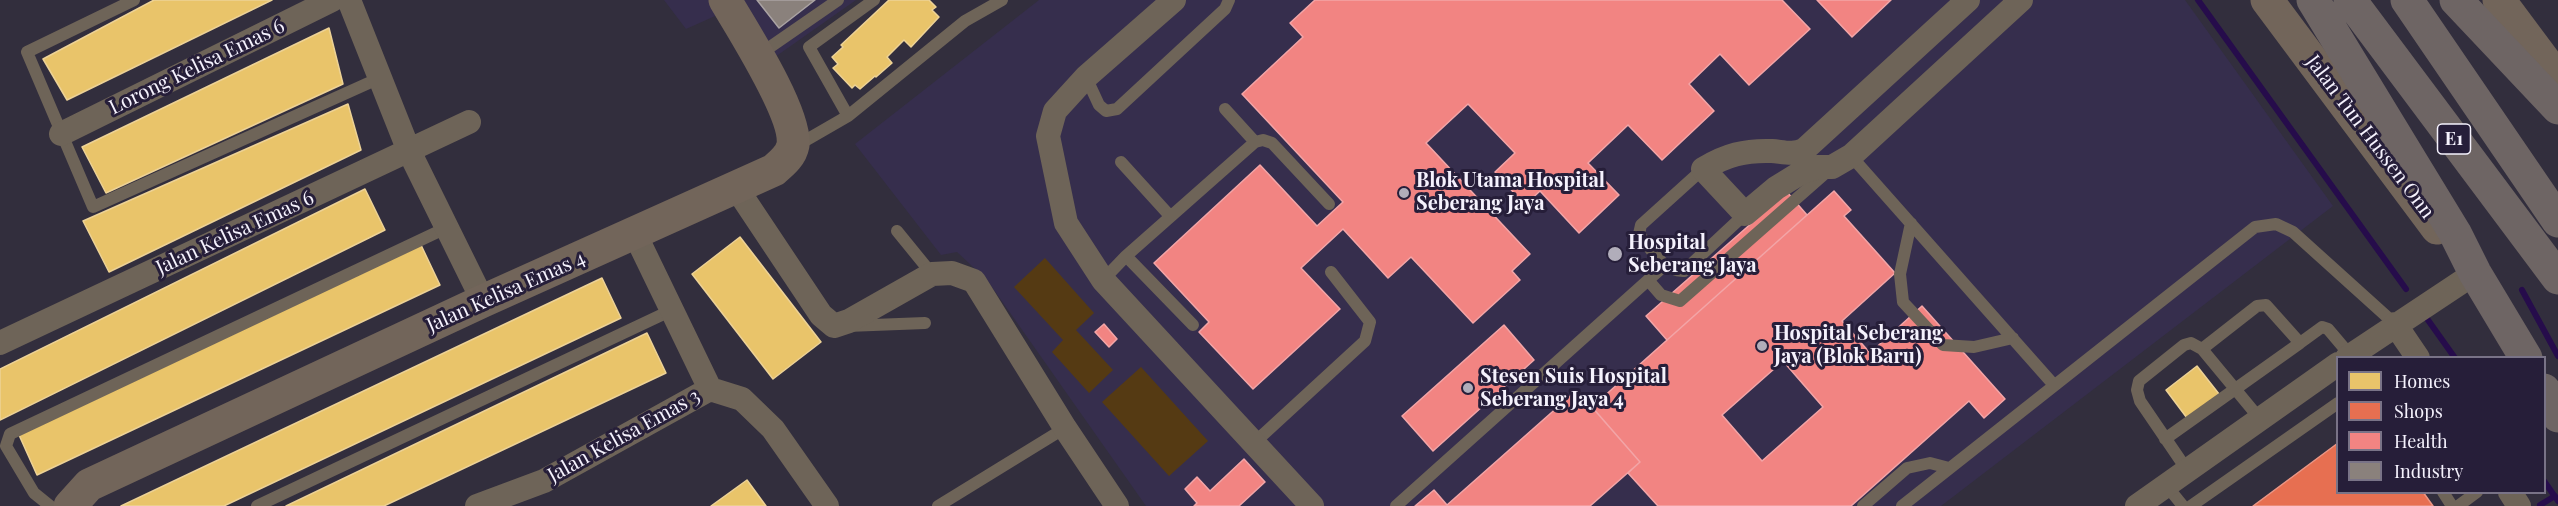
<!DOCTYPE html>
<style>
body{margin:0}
#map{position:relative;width:2558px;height:506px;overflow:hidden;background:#322e3d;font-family:"Playfair Display",serif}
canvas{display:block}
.legend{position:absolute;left:2336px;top:356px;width:210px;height:138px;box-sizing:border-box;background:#261e39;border:2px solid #797387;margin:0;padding:8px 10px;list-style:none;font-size:18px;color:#f5f2fd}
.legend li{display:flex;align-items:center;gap:12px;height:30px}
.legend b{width:30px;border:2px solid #797387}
</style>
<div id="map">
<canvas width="2558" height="506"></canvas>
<ul class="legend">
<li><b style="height:16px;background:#e9c46a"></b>Homes</li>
<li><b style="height:16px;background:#e76f51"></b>Shops</li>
<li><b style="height:16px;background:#f28482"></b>Health</li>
<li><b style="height:16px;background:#8a817c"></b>Industry</li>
</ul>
</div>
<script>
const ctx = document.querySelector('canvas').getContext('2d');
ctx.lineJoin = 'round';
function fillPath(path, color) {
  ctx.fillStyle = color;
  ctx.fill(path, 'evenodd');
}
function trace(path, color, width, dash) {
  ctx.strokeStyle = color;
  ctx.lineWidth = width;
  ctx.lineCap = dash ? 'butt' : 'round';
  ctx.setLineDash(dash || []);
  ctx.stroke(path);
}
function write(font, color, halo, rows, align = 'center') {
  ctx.font = font + ' "Playfair Display",serif';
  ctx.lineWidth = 6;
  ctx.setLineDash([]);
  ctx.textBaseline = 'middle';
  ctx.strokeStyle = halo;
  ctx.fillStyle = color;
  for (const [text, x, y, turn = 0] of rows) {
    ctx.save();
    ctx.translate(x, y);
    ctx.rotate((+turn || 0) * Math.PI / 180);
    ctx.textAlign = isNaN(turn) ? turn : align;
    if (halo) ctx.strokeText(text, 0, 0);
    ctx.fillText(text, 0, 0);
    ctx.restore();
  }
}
fillPath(new Path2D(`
 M 664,0 L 856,0 L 775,57 L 742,4 L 686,29 Z
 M 1039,0 L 2185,0 L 2333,206 L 1941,506 L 1146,506 L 987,280 L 957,252 L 941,255 L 855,144 Z`), '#362e4d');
fillPath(new Path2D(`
 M 1045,258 L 1094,313 L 1076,330 L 1113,370 L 1089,393 L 1052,352 L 1063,340 L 1014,287 Z
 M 1141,367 L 1208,441 L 1169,476 L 1102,402 Z`), '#553a13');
const homes = new Path2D(`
 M 154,0 L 272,0 L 67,100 L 43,59 Z
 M 889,0 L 929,0 L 936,7 L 932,10 L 939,17 L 911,47 L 904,40 L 887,57 L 892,63 L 876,77 L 875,76 L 860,89 L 855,85 L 852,88 L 833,68 L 838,64 L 832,57 L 843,47 L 841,45 Z
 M 329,28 L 343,84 L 106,193 L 82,147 Z
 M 348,104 L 361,150 L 109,272 L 83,221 Z
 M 365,189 L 385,230 L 0,420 L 0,369 Z
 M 740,237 L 821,342 L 773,379 L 692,274 Z
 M 421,245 L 440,285 L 37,475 L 19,435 Z
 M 602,278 L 621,318 L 224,506 L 121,506 Z
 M 647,333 L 666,373 L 384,506 L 286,506 Z
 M 2197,366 L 2219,394 L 2187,418 L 2166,390 Z
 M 747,480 L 766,506 L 711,506 Z`);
fillPath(homes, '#e9c46a');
trace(homes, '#edd296', 1.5);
const shops = new Path2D(`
 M 2338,443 L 2338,492 L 2423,492 L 2433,506 L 2253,506 Z`);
fillPath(shops, '#e76f51');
trace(shops, '#eb9685', 1.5);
const health = new Path2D(`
 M 1315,0 L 1782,0 L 1810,29 L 1749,85 L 1720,54 L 1689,84 L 1714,111 L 1662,160 L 1628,125 L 1588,163 L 1619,195 L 1579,233 L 1540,191 L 1525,205 L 1495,172 L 1515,153 L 1468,104 L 1426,143 L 1530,254 L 1512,271 L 1520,280 L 1473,323 L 1411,257 L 1388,278 L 1343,229 L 1301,268 L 1340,309 L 1253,389 L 1199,332 L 1209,322 L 1154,263 L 1260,165 L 1317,226 L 1343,202 L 1242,94 L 1303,37 L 1290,23 Z
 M 1817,0 L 1891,0 L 1852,37 Z
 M 1834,191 L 1851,210 L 1844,216 L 1895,273 L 1842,321 L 1870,353 L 1922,306 L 2005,399 L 1984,418 L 1969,401 L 1851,506 L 1658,506 L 1628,473 L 1640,462 L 1592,407 ZM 1783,361 L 1823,407 L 1762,461 L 1722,415 Z
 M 1787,192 L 1807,215 L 1667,340 L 1646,316 Z
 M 1104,324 L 1117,339 L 1109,347 L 1095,332 Z
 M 1504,325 L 1534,360 L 1433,451 L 1402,416 Z
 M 1577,390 L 1640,462 L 1590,506 L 1415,506 L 1434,490 L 1447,505 Z
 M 1244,459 L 1265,482 L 1239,506 L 1194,506 L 1197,503 L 1185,489 L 1197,477 L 1210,491 Z`);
fillPath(health, '#f28482');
trace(health, '#f3a5a7', 1.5);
const industry = new Path2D(`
 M 757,0 L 815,0 L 779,28 Z`);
fillPath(industry, '#8a817c');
trace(industry, '#aaa3a3', 1.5);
trace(new Path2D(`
 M 2198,0 L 2406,289
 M 2522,290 L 2558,356
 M 2423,313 L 2455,358
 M 2544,481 L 2558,501
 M 2540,505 L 2555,496`), '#260c4b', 6);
trace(new Path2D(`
 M 134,0 L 27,52 L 93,207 L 382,77
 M 760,54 L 838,0
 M 1086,77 L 1099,105 L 1106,111 L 1117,109 L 1225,9 L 1229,0
 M 1225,109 L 1255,142
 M 848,116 L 809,47 L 874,0
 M 796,146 L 848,116 L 965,21 L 1002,0
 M 1851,156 L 2053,384
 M 1121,162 L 1170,216
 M 1703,169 L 1641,225 L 1639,234 C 1651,249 1663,272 1684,271 L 1745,214
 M 1911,223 L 1900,274 L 1903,302 L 1943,345 L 1974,347 L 2013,338
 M 897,231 L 932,274
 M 1126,256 L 1193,325
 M 1103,280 L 1126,256 L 1255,142 L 1263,140 L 1272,143 L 1329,204
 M 1648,280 L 1661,295 L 1680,301 L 1829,170
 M 847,326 L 925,323
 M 2300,343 L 2322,327 L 2328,329 L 2350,355
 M 2165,439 L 2300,343 L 2266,305 L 2257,306 L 2202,349
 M 1254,443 L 1365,341 L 1370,322 L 1331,272
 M 2187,470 L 2140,401 L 2137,390 L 2139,381 L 2184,345 L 2191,343 L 2202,349 L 2260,419
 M 2166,485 L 2183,506
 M 2443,492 L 2452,506
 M 50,506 L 34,493 L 6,446 L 10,434 L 446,228
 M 257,506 L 672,310
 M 938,506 L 1065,428
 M 1396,506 L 1665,265
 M 1863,506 L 1907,468 L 1930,463 L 1949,468
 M 1902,506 L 2255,227 L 2276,224 L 2293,232 L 2395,324
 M 2191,506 L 2338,403
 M 2458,506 L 2477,492`), '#6e6458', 12);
trace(new Path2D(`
 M 349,0 L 409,151 L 483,301
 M 1174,0 L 1086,77 L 1055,111 L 1048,136 L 1066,223 L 1103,280 L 1312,506
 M 1968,0 L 1804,150 C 1793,155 1784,152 1772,151 C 1745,150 1726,155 1703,169 L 1745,214 L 1776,188 L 1802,172 L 1817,167 L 1832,167 L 1851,156 L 2021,0
 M 61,134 L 332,0
 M 735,186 L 821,315 L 834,326 L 849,321 L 932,274 L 952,273 L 974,281 L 1065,428 L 1117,506
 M 635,234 L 710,389
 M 2395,324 L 2418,358
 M 0,343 L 469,122
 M 2347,358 L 2475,273
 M 710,389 L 742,399 L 773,429 L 827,506
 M 2510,492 L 2519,506
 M 477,506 L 544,481 L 710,389
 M 2137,506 L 2338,364`), '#6e6458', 24);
trace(new Path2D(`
 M 2267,0 L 2437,228
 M 2499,0 L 2558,79
 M 70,506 L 89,485 L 483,301 L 774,170 C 782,163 791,156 793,145 C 797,114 742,29 725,0`), '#72655a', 33);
trace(new Path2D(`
 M 2313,0 L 2455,233 L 2475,273 L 2526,358
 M 2350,0 L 2558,278
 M 2407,0 L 2558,221
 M 2456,0 L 2558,108
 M 2544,390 L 2558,416`), '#6e6564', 33);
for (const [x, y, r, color] of [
 [1404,193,6,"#b1adba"],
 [1615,254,8,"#b1adba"],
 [1762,346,6,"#b1adba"],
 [1468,388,6,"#b1adba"]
]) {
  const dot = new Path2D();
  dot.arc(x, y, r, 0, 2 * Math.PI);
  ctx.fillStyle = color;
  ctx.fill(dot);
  trace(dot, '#261e39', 2);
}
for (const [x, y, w] of [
 [2454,139,33]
]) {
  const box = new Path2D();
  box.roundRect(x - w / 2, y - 15, w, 30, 4.5);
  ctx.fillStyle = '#261e39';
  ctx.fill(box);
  trace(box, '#f5f2fd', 1.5);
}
write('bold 18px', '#f5f2fd', null, [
 ["E1",2454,139]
]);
write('20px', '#f5f2fd', '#261e39', [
 ["Lorong Kelisa Emas 6",197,67,-26],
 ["Jalan Tun Hussen Onn",2370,137,53],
 ["Jalan Kelisa Emas 6",235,233,-25],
 ["Jalan Kelisa Emas 4",506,292,-24],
 ["Jalan Kelisa Emas 3",624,436,-29]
]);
write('bold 20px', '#f5f2fd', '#261e39', [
 ["Blok Utama Hospital",1416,181],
 ["Seberang Jaya",1416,204],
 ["Hospital",1628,243],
 ["Seberang Jaya",1628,266],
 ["Hospital Seberang",1774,334],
 ["Jaya (Blok Baru)",1774,357],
 ["Stesen Suis Hospital",1480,377],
 ["Seberang Jaya 4",1480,400]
], 'left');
</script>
